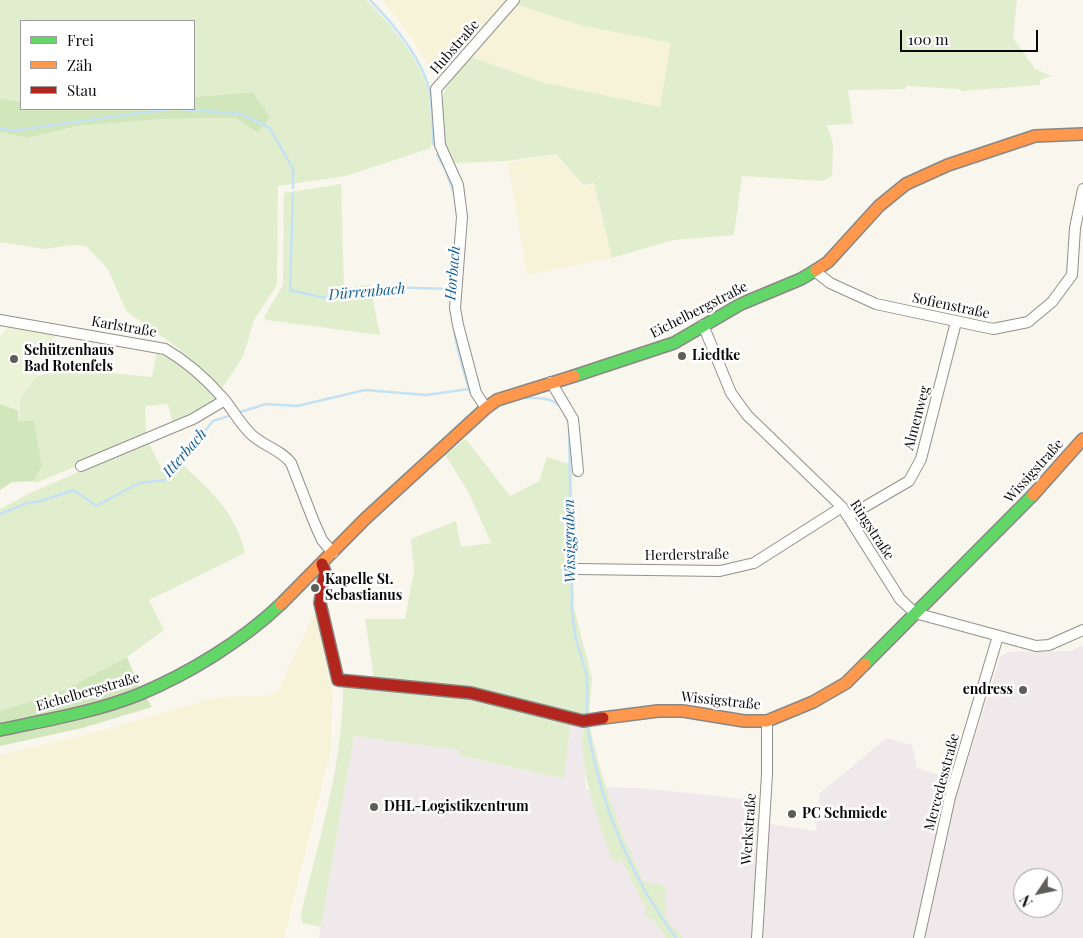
<!DOCTYPE html>
<meta charset="utf-8">
<style>
body{margin:0}
#map{position:relative;width:1083px;height:938px;overflow:hidden;background:#f9f6ed;font-family:"Playfair Display",serif}
canvas{display:block}
.legend{position:absolute;left:20px;top:20px;width:175px;height:90px;box-sizing:border-box;background:#fff;border:1px solid #9d9d9d;margin:0;padding:6px 9px;list-style:none;font-size:15px;color:#0a0a0a}
.legend li{display:flex;align-items:center;gap:10px;height:25px}
.legend b{width:25px;border:1px solid #9d9d9d}
.north{position:absolute;left:1013px;top:868px;width:50px;height:50px;box-sizing:border-box;background:#fff;border:1px solid #9d9d9d;border-radius:50%;rotate:236deg;font-size:14px;font-weight:700;line-height:20px;text-align:center;color:#0a0a0a}
.north::after{content:'';display:block;margin:auto;width:18px;height:22px;background:#5e5d59;clip-path:polygon(50% 0,100% 100%,50% 72%,0 100%)}
.scale{position:absolute;left:900px;top:30px;width:138px;height:22px;box-sizing:border-box;border:2px solid #0a0a0a;border-top:0;padding-left:6px;font-size:15px;line-height:18px;white-space:nowrap;color:#0a0a0a;-webkit-text-stroke:4px #fff;paint-order:stroke}
</style>
<div id="map">
<canvas width="1083" height="938"></canvas>
<ul class="legend">
<li><b style="height:6px;background:#63d668"></b>Frei</li>
<li><b style="height:6px;background:#ff974d"></b>Zäh</li>
<li><b style="height:6px;background:#b3261e"></b>Stau</li>
</ul>
<div class="north">N</div>
<div class="scale">100 m</div>
</div>
<script>
const ctx = document.querySelector('canvas').getContext('2d');
ctx.lineJoin = 'round';
function fillPath(path, color) {
  ctx.fillStyle = color;
  ctx.fill(path, 'evenodd');
}
function trace(path, color, width, dash) {
  ctx.strokeStyle = color;
  ctx.lineWidth = width;
  ctx.lineCap = dash ? 'butt' : 'round';
  ctx.setLineDash(dash || []);
  ctx.stroke(path);
}
function write(font, color, halo, rows, align = 'center') {
  ctx.font = font + ' "Playfair Display",serif';
  ctx.lineWidth = 5;
  ctx.setLineDash([]);
  ctx.textBaseline = 'middle';
  ctx.strokeStyle = halo;
  ctx.fillStyle = color;
  for (const [text, x, y, turn = 0] of rows) {
    ctx.save();
    ctx.translate(x, y);
    ctx.rotate((+turn || 0) * Math.PI / 180);
    ctx.textAlign = isNaN(turn) ? turn : align;
    if (halo) ctx.strokeText(text, 0, 0);
    ctx.fillText(text, 0, 0);
    ctx.restore();
  }
}
fillPath(new Path2D(`
 M 1083,645 L 1083,938 L 319,938 L 354,735 L 459,750 L 459,755 L 564,779 L 571,722 L 582,724 L 586,790 L 603,787 L 639,788 L 755,800 L 755,822 L 816,831 L 820,793 L 887,738 L 912,745 L 917,768 L 961,782 L 1000,657 L 1008,652 L 1071,651 ZM 1023,878 L 1053,878 L 1053,908 L 1023,908 Z`), '#f0e9eb');
fillPath(new Path2D(`
 M 382,0 L 509,0 L 446,73 L 432,70 L 407,31 Z
 M 514,4 L 584,26 L 672,43 L 660,107 L 546,83 L 468,56 Z
 M 555,155 L 583,186 L 594,184 L 612,258 L 527,275 L 508,162 Z
 M 315,612 L 333,694 L 330,753 L 284,938 L 0,938 L 0,755 L 94,733 L 215,698 L 269,695 L 278,690 Z`), '#f6f3d9');
fillPath(new Path2D(`
 M 0,0 L 366,0 C 389,22 425,64 429,97 C 431,114 431,131 431,148 L 346,176 L 278,186 L 277,285 L 254,320 L 243,357 L 222,388 L 174,345 L 126,311 L 108,269 L 86,246 L 73,245 L 44,249 L 0,242 L 0,132 L 27,138 L 78,126 L 163,119 L 236,118 L 256,133 L 252,92 L 194,97 L 194,21 L 21,21 L 21,102 L 0,98 Z
 M 517,0 L 1017,0 L 1013,38 L 1035,69 L 1052,76 L 1040,80 L 1040,85 L 962,91 L 958,89 L 907,86 L 908,77 L 906,89 L 848,90 L 853,124 L 827,125 L 833,144 L 832,176 L 823,181 L 742,176 L 734,235 L 673,240 L 612,258 L 594,183 L 583,185 L 556,154 L 507,161 L 452,163 C 432,113 435,98 468,56 L 546,83 L 660,107 L 671,43 L 584,26 L 514,4 Z
 M 341,184 L 344,288 L 370,285 L 380,335 L 266,320 L 264,317 L 283,285 L 284,193 Z
 M 157,352 L 185,367 L 216,397 L 214,403 L 173,425 L 168,404 L 145,406 L 146,437 L 36,483 L 34,481 L 42,466 L 34,421 L 18,421 L 20,396 L 38,376 L 63,368 L 152,377 Z
 M 466,439 L 510,496 L 539,481 L 547,457 L 572,465 L 574,608 L 592,678 L 589,716 L 374,677 L 365,619 L 405,619 L 414,570 L 411,539 L 456,521 L 461,547 L 491,543 L 468,491 L 445,455 Z
 M 148,442 L 168,481 L 182,464 C 212,492 235,511 245,553 L 149,600 L 164,630 L 127,657 L 64,690 L 0,711 L 0,509 L 30,493 Z
 M 343,687 L 468,695 L 571,722 L 564,779 L 459,755 L 459,750 L 354,736 L 321,927 L 302,923 L 301,914 C 319,840 343,764 343,687 Z
 M 589,723 C 601,779 619,830 643,881 L 665,885 L 665,917 L 683,938 L 666,938 L 653,920 L 645,916 L 645,907 L 622,861 L 613,862 C 597,816 579,774 583,725 Z`), '#e1eecd');
fillPath(new Path2D(`
 M 252,92 L 270,117 L 257,133 L 236,118 L 163,119 L 78,126 L 27,138 L 0,132 L 0,98 L 21,102 L 21,109 L 194,109 L 194,97 Z
 M 0,404 L 18,410 L 18,421 L 34,421 L 42,466 L 34,481 L 12,482 L 0,490 Z
 M 127,657 L 141,690 L 152,707 L 82,728 L 0,746 L 0,711 L 64,690 Z`), '#d2e6bb');
fillPath(new Path2D(`
 M 10,325 L 58,333 L 29,366 L 38,376 L 20,396 L 18,410 L 0,404 L 0,336 Z`), '#ebf2d6');
trace(new Path2D(`
 M 370,0 C 392,22 425,62 430,94 C 433,110 432,128 433,144
 M 180,109 L 241,114 L 270,128 L 293,169 L 293,188
 M 0,128 L 10,131 L 169,109
 M 437,155 L 445,168 L 455,197
 M 293,194 L 290,290 L 320,297 L 332,298 L 385,287 L 451,289
 M 453,272 C 447,315 457,351 470,392
 M 525,398 C 539,398 550,397 560,406
 M 237,413 L 266,404 L 297,406 L 365,390 L 426,395 L 469,389
 M 566,417 L 569,423 L 572,612 L 576,640 L 587,676 L 587,714
 M 0,514 L 27,503 L 41,501 L 74,490 L 96,506 L 139,483 L 165,480 L 213,421 L 232,415
 M 587,725 C 600,802 629,875 676,938`), '#c4e2f3', 2.5);
const street = new Path2D(`
 M 816,272 L 830,283 L 876,304 L 993,329 L 1028,322 L 1052,302 L 1072,275 L 1075,228 L 1083,189
 M 0,320 L 165,349 C 186,361 206,379 222,397 C 233,409 240,425 253,436 C 266,447 281,450 291,463 L 314,522 L 322,540 L 333,553
 M 703,325 L 731,393 L 747,415 L 842,507 L 900,599 L 915,613 L 1036,646 L 1049,645 L 1083,630
 M 551,382 L 573,419 L 578,471
 M 486,408 L 476,393 L 458,325 L 455,308 L 462,217 L 458,185 L 440,145 L 436,89 L 514,0
 M 81,466 L 193,419 L 225,400
 M 849,516 L 909,481 L 921,459 L 956,322
 M 577,569 L 720,571 L 754,563 L 842,507
 M 757,938 L 767,774 L 767,721
 M 919,938 L 950,797 L 998,636`);
const fast = new Path2D(`
 M 574,376 L 674,343 L 741,304 L 801,279 L 816,270
 M 865,664 L 1033,495
 M 0,730 C 46,720 96,712 140,694 C 190,673 242,641 281,604`);
const slow = new Path2D(`
 M 816,270 L 828,262 L 879,206 L 906,184 L 948,165 L 1035,136 L 1083,134
 M 1033,495 L 1083,439
 M 281,604 L 365,519 L 486,408 L 497,400 L 574,376
 M 603,718 L 658,711 L 683,711 L 744,721 L 767,721 L 813,702 L 846,683 L 865,664`);
const jam = new Path2D(`
 M 322,564 L 325,572 L 320,603 L 338,680 L 471,693 L 583,721 L 603,718`);
trace(street, '#92908c', 12);
trace(fast, '#888783', 14);
trace(slow, '#888783', 14);
trace(jam, '#888783', 14);
trace(street, '#fefefc', 10);
trace(fast, '#63d668', 11);
trace(slow, '#ff974d', 11);
trace(jam, '#b3261e', 11);
for (const [x, y, r, color] of [
 [682,356,5,"#5e5d59"],
 [14,359,5,"#5e5d59"],
 [315,588,5,"#5e5d59"],
 [1023,690,5,"#5e5d59"],
 [374,807,5,"#5e5d59"],
 [792,814,5,"#5e5d59"]
]) {
  const dot = new Path2D();
  dot.arc(x, y, r, 0, 2 * Math.PI);
  ctx.fillStyle = color;
  ctx.fill(dot);
  trace(dot, '#fff', 2);
}
write('14px', '#0a0a0a', '#fff', [
 ["Hubstraße",455,47,-49],
 ["Sofienstraße",951,306,12],
 ["Eichelbergstraße",699,310,-27],
 ["Karlstraße",124,327,10],
 ["Almenweg",917,418,-75],
 ["Wissigstraße",1034,471,-48],
 ["Ringstraße",872,530,57],
 ["Herderstraße",687,555,-1],
 ["Eichelbergstraße",88,692,-16],
 ["Wissigstraße",721,701,6],
 ["Mercedesstraße",942,782,-75],
 ["Werkstraße",749,829,-86]
]);
write('bold 14px', '#0a0a0a', '#fff', [
 ["Schützenhaus",24,351],
 ["Bad Rotenfels",24,367],
 ["Liedtke",692,356],
 ["Kapelle St.",325,580],
 ["Sebastianus",325,596],
 ["endress",1013,690,"right"],
 ["DHL-Logistikzentrum",384,807],
 ["PC Schmiede",802,814]
], 'left');
write('italic 15px', '#166099', '#fff', [
 ["Horbach",453,273,-85],
 ["Dürrenbach",367,292,-5],
 ["Itterbach",185,453,-49],
 ["Wissiggraben",570,541,-91]
]);
</script>
